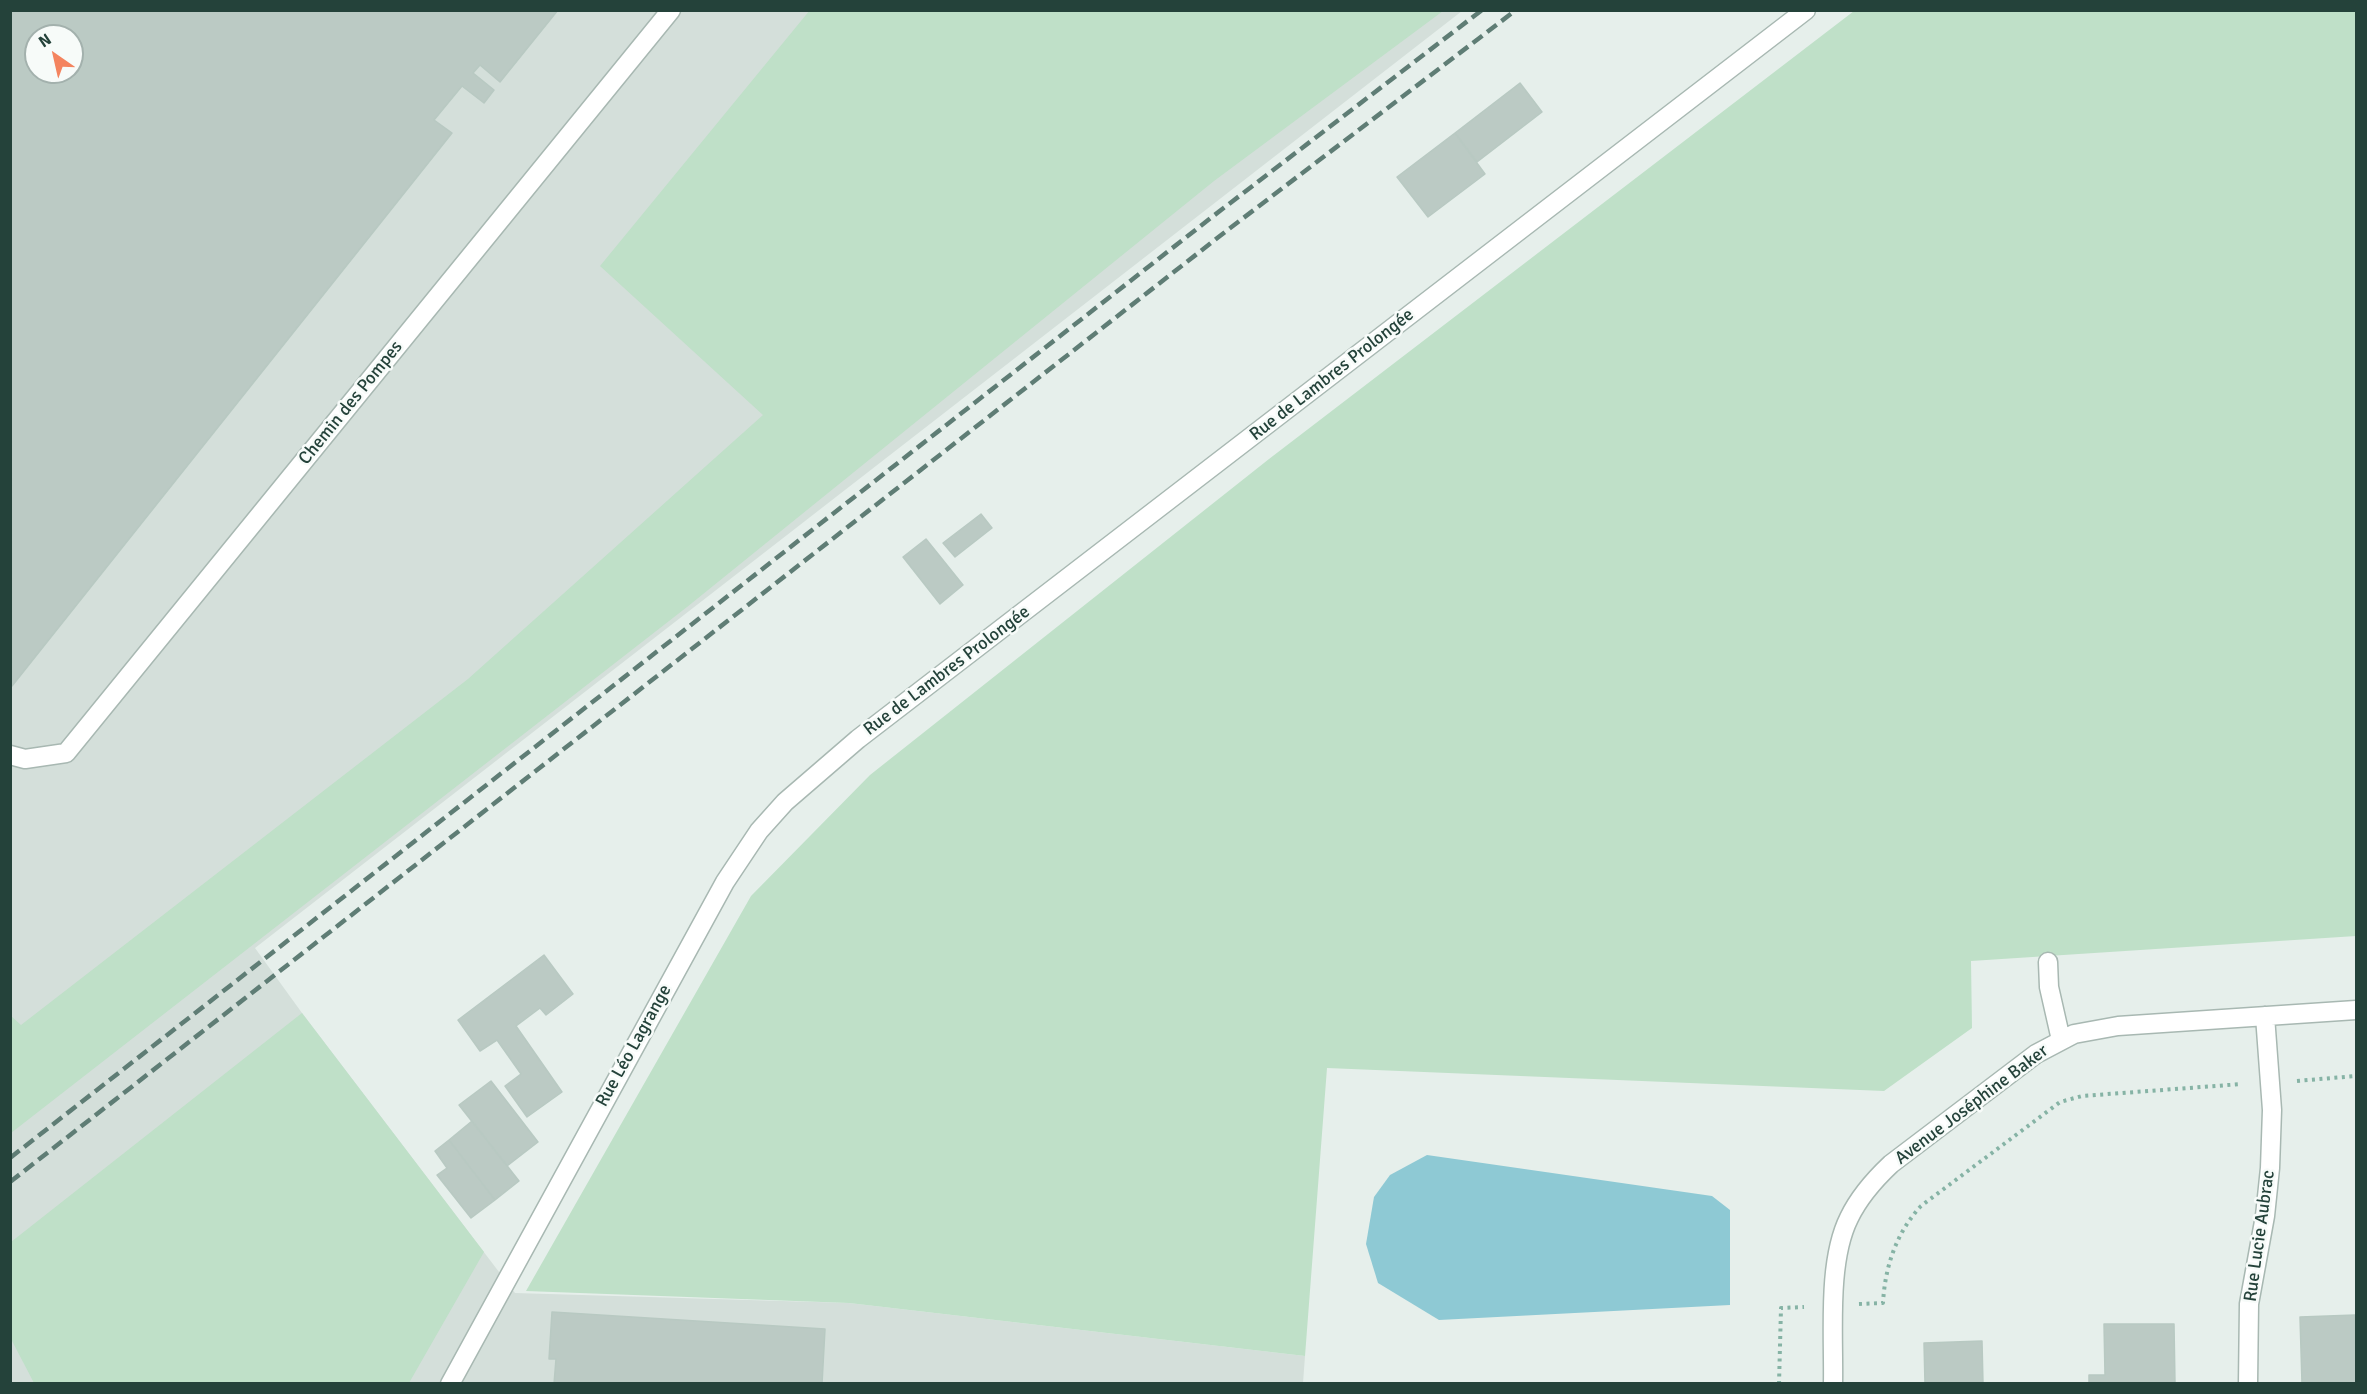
<!DOCTYPE html>
<meta charset="utf-8">
<style>
body{margin:0}
#map{position:relative;width:2367px;height:1394px;overflow:hidden;background:#e6efeb;font-family:Signika,sans-serif}
canvas{display:block}
.frame{position:absolute;inset:0;border:12px solid #24423a;pointer-events:none}
.north{position:absolute;left:24px;top:24px;width:60px;height:60px;box-sizing:border-box;background:#f7fbf9;border:2px solid #a3b1ad;border-radius:50%;rotate:326deg;font-size:16px;font-weight:700;line-height:24px;text-align:center;color:#24423a}
.north::after{content:'';display:block;margin:auto;width:21px;height:27px;background:#f4845f;clip-path:polygon(50% 0,100% 100%,50% 72%,0 100%)}
</style>
<div id="map">
<canvas width="2367" height="1394"></canvas>
<div class="frame"></div>
<div class="north">N</div>
</div>
<script>
const ctx = document.querySelector('canvas').getContext('2d');
ctx.lineJoin = 'round';
function fillPath(path, color) {
  ctx.fillStyle = color;
  ctx.fill(path, 'evenodd');
}
function trace(path, color, width, dash) {
  ctx.strokeStyle = color;
  ctx.lineWidth = width;
  ctx.lineCap = dash ? 'butt' : 'round';
  ctx.setLineDash(dash || []);
  ctx.stroke(path);
}
function write(font, color, halo, rows, align = 'center') {
  ctx.font = font + ' Signika,sans-serif';
  ctx.lineWidth = 5;
  ctx.setLineDash([]);
  ctx.textBaseline = 'middle';
  ctx.strokeStyle = halo;
  ctx.fillStyle = color;
  for (const [text, x, y, turn = 0] of rows) {
    ctx.save();
    ctx.translate(x, y);
    ctx.rotate((+turn || 0) * Math.PI / 180);
    ctx.textAlign = isNaN(turn) ? turn : align;
    if (halo) ctx.strokeText(text, 0, 0);
    ctx.fillText(text, 0, 0);
    ctx.restore();
  }
}
fillPath(new Path2D(`
 M 10,11 L 1462,11 L 255,948 L 302,1013 L 515,1293 L 849,1303 L 1305,1356 L 1303,1383 L 11,1383 ZM 36,36 L 72,36 L 72,72 L 36,72 Z`), '#d4dfda');
fillPath(new Path2D(`
 M 810,10 L 1443,11 L 1214,181 L 687,607 L 11,1133 L 11,1016 L 21,1025 L 468,679 L 763,415 L 600,266 Z
 M 1854,11 L 2356,11 L 2356,936 L 1971,961 L 1972,1028 L 1884,1091 L 1327,1068 L 1305,1356 L 849,1303 L 526,1291 L 751,896 L 870,775 L 1269,459 Z
 M 302,1013 L 484,1252 L 409,1383 L 34,1383 L 11,1339 L 11,1242 Z`), '#bfe0c8');
fillPath(new Path2D(`
 M 1427,1155 L 1712,1196 L 1730,1210 L 1730,1305 L 1439,1320 L 1378,1283 L 1366,1244 L 1374,1197 L 1390,1175 Z`), '#8ec9d4');
const building = new Path2D(`
 M 10,10 L 558,10 L 500,82 L 480,65 L 473,73 L 494,90 L 484,103 L 462,86 L 434,120 L 452,133 L 12,686 ZM 36,36 L 72,36 L 72,72 L 36,72 Z
 M 1520,83 L 1542,112 L 1477,162 L 1455,133 Z
 M 1455,133 L 1485,174 L 1428,217 L 1397,177 Z
 M 981,514 L 992,528 L 955,557 L 943,543 Z
 M 926,539 L 963,585 L 940,604 L 903,557 Z
 M 544,955 L 573,994 L 546,1015 L 540,1008 L 516,1026 L 562,1092 L 527,1117 L 505,1086 L 521,1074 L 497,1040 L 480,1051 L 458,1020 Z
 M 491,1081 L 538,1142 L 507,1166 L 459,1105 Z
 M 472,1121 L 519,1181 L 495,1200 L 449,1140 Z
 M 449,1140 L 495,1200 L 471,1218 L 437,1175 L 447,1168 L 435,1151 Z
 M 552,1312 L 825,1329 L 822,1384 L 554,1384 L 556,1359 L 549,1359 Z
 M 2355,1315 L 2356,1384 L 2302,1384 L 2300,1317 Z
 M 2104,1324 L 2174,1324 L 2175,1384 L 2089,1384 L 2089,1375 L 2105,1375 Z
 M 1982,1341 L 1983,1384 L 1925,1384 L 1924,1343 Z`);
fillPath(building, '#bbcac4');
trace(building, '#b8c9c2', 1.5);
const street = new Path2D(`
 M 10,755 L 25,759 L 66,753 L 671,10
 M 2048,962 L 2049,987 L 2061,1040
 M 450,1384 L 725,882 L 759,831 L 785,802 L 858,739 L 1806,10
 M 1833,1384 C 1834,1335 1827,1262 1849,1218 C 1859,1197 1874,1180 1891,1164 L 2036,1054 L 2074,1034 L 2118,1026 L 2356,1010
 M 2248,1384 L 2249,1304 L 2265,1216 L 2270,1168 L 2272,1110 L 2265,1016`);
trace(street, '#a8b8b2', 21);
trace(new Path2D(`
 M 2297,1081 L 2356,1076
 M 1859,1304 L 1883,1303 C 1885,1267 1896,1233 1921,1206 L 2060,1102 L 2082,1096 L 2242,1084
 M 1779,1384 L 1781,1308 L 1804,1307`), '#86b3a5', 4, [3, 4.5]);
trace(street, '#fff', 18);
trace(new Path2D(`
 M 10,1158 L 1212,217 L 1482,10
 M 10,1182 L 1225,232 L 1516,10`), '#5f7d75', 4.5, [12, 6]);
write('18px', '#24423a', '#f7fbf9', [
 ["Rue de Lambres Prolongée",1332,375,-38],
 ["Chemin des Pompes",351,403,-51],
 ["Rue de Lambres Prolongée",947,671,-37],
 ["Rue Léo Lagrange",634,1046,-61],
 ["Avenue Joséphine Baker",1972,1105,-37],
 ["Rue Lucie Aubrac",2260,1236,-82]
]);
</script>
